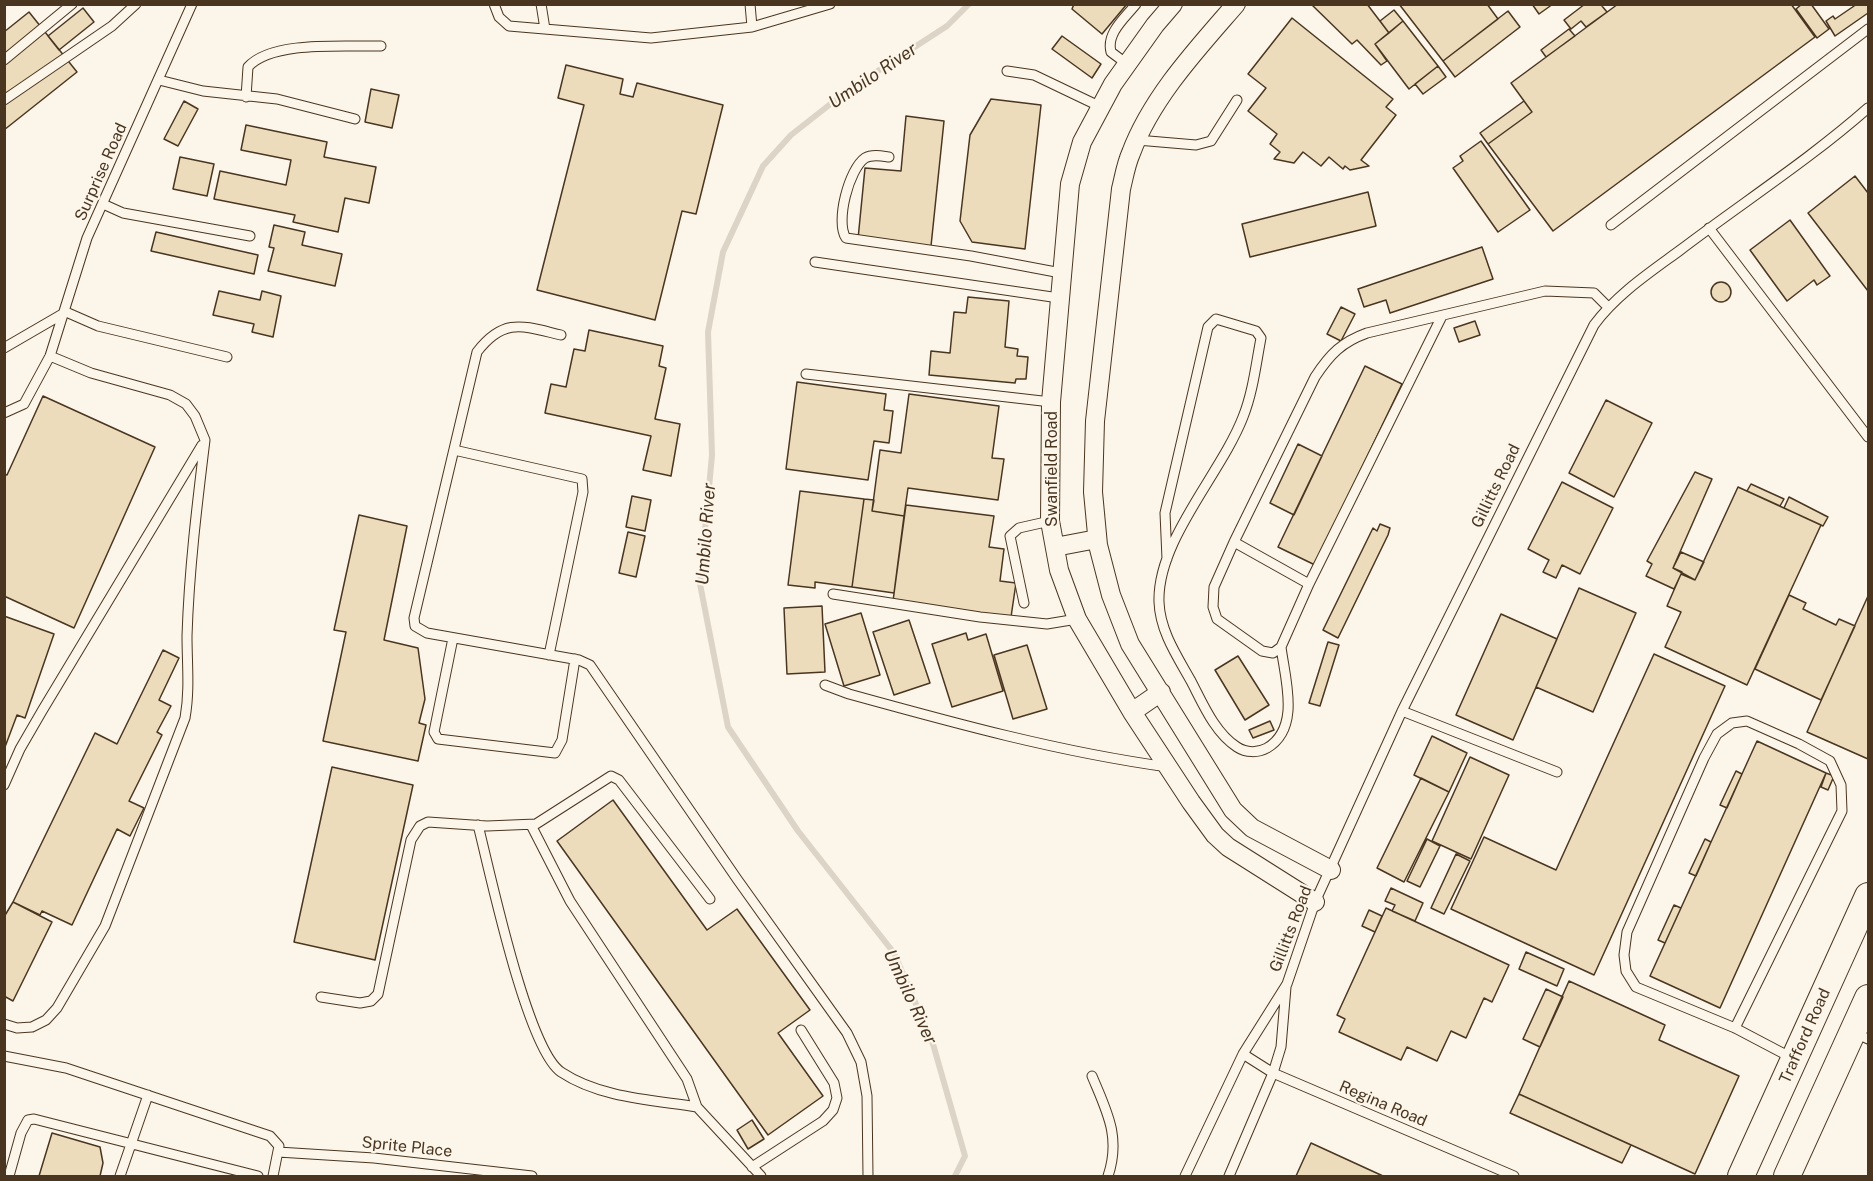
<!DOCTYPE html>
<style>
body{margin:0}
#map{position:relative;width:1873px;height:1181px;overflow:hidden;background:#fbf6e9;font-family:"Public Sans",sans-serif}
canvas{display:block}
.frame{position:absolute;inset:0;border:6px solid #4a3520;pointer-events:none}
</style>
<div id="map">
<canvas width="1873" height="1181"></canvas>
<div class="frame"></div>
</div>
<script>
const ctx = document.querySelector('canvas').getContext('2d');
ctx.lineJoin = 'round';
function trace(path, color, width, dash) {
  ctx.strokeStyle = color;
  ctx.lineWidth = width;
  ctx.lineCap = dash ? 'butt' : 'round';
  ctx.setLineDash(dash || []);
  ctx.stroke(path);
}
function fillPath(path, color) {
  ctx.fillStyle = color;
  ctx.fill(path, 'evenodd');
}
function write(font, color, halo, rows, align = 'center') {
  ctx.font = font + ' "Public Sans",sans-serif';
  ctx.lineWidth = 4.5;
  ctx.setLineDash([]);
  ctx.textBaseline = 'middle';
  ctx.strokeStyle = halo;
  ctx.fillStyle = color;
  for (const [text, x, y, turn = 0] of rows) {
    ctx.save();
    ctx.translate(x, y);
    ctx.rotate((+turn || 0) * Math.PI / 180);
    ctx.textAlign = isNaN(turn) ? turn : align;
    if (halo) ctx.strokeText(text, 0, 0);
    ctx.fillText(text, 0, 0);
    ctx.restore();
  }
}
trace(new Path2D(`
 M 955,1176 L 965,1156 L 933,1044 L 894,953 L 798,831 L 728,727 L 700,584 L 712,455 L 708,332 L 723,252 L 763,166 L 791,135 L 847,91 L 947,26 L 969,4`), '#dcd4c6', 6);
const building = new Path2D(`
 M 1074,4 L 1127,4 L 1102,34 L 1072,9 Z
 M 1311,4 L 1367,4 L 1389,33 L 1375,44 L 1387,61 L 1381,65 L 1357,40 L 1352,44 Z
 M 1399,4 L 1487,4 L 1498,19 L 1443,61 Z
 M 1532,4 L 1553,4 L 1539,14 Z
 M 1585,4 L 1604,4 L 1602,6 L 1607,12 L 1586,27 L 1581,21 L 1571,29 L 1564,20 Z
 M 1618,4 L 1791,4 L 1815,37 L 1553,231 L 1488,144 L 1532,112 L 1511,83 Z
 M 1802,4 L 1811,4 L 1829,29 L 1817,38 L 1796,9 Z
 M 1857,4 L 1868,4 L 1868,13 L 1835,36 L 1826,21 L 1833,16 L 1835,19 Z
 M 83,8 L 94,22 L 59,50 L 48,36 Z
 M 1394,10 L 1403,21 L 1389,33 L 1380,21 Z
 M 1508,11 L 1520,27 L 1455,77 L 1443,61 Z
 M 29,12 L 77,72 L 4,130 L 4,32 Z
 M 1292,18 L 1393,99 L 1386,107 L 1396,115 L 1361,160 L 1369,166 L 1350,170 L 1345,166 L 1343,169 L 1329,157 L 1321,166 L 1303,152 L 1294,163 L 1274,159 L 1280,152 L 1270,144 L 1277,134 L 1248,111 L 1266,88 L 1248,74 Z
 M 1403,21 L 1438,66 L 1409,89 L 1375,44 Z
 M 1569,29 L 1575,36 L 1546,57 L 1541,50 Z
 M 1062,36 L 1101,64 L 1092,78 L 1052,49 Z
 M 566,65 L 623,79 L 620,94 L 633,97 L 637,83 L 723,105 L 696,214 L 682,211 L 655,320 L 537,290 L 584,105 L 558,98 Z
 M 1438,66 L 1446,77 L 1423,94 L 1415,84 Z
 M 371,89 L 399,95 L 392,128 L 365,122 Z
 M 991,99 L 1041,105 L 1025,249 L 972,242 L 960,221 L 970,135 Z
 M 184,101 L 198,109 L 178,146 L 164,139 Z
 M 1524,101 L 1532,112 L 1488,144 L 1480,133 Z
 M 906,116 L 944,121 L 931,246 L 858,239 L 865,168 L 901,171 Z
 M 246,125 L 327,142 L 324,157 L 376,167 L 369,203 L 345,198 L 338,232 L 293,222 L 295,215 L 214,199 L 220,171 L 286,185 L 291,160 L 241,150 Z
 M 1481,141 L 1530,210 L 1498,232 L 1453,168 L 1463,161 L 1460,156 Z
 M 180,157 L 214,164 L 207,196 L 173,189 Z
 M 1855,176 L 1868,193 L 1868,291 L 1808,213 Z
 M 1368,192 L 1376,226 L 1250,257 L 1242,224 Z
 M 1790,220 L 1830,276 L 1817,285 L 1814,280 L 1787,301 L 1750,250 Z
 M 274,225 L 305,232 L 302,245 L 342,254 L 335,286 L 268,271 L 274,248 L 269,247 Z
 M 156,232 L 258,255 L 254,274 L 151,251 Z
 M 1482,247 L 1493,279 L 1390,313 L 1386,300 L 1364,307 L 1358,289 Z
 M1711 292a10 10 0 1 1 20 0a10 10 0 1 1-20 0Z
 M 219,291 L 260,300 L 262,291 L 281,296 L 273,337 L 252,332 L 254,324 L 213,315 Z
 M 968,297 L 1009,301 L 1005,347 L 1018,349 L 1017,356 L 1028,357 L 1026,379 L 1016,379 L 1015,383 L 929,375 L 931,351 L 950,353 L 954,312 L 966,313 Z
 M 1341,307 L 1355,314 L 1341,341 L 1327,334 Z
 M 1475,321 L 1480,335 L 1459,342 L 1454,328 Z
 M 589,330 L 663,346 L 659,366 L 666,368 L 655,419 L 680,424 L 671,476 L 643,470 L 651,436 L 545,413 L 551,384 L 566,387 L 574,349 L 585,351 Z
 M 1365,366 L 1402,384 L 1315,565 L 1278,547 Z
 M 797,382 L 886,394 L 884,410 L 893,411 L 889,443 L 874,441 L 868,480 L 786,469 Z
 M 909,394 L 999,406 L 992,458 L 1004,459 L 998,500 L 908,488 L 904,516 L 872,511 L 880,450 L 901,453 Z
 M 43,396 L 155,447 L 74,628 L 4,596 L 4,474 L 7,475 Z
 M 1606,400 L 1652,423 L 1614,497 L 1569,473 Z
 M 1298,444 L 1322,456 L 1294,515 L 1270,503 Z
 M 1695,472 L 1712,479 L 1673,568 L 1682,572 L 1674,589 L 1646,576 L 1652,564 L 1647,561 Z
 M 1562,482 L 1613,508 L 1580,574 L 1562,565 L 1556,578 L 1543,572 L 1549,560 L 1528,549 Z
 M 1751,484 L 1784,499 L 1780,506 L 1747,491 Z
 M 1738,487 L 1821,525 L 1747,685 L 1665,647 L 1681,612 L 1667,606 L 1681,574 L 1695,580 Z
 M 800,491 L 864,499 L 852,587 L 815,582 L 815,588 L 788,585 Z
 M 632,496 L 651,500 L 645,531 L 626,527 Z
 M 1789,497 L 1828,517 L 1823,526 L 1784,508 Z
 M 864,499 L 874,500 L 872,511 L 904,516 L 894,593 L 852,587 Z
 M 906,505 L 994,516 L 989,547 L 1004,549 L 1000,581 L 1016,583 L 1011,617 L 893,601 Z
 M 359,515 L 407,526 L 384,640 L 418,648 L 425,699 L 419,723 L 426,725 L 418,761 L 323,741 L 346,632 L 334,630 Z
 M 1380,524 L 1390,528 L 1388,535 L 1338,638 L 1323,630 L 1373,528 L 1377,531 Z
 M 628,532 L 645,536 L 636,577 L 619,573 Z
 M 1681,552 L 1704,562 L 1695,580 L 1673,568 Z
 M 1579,588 L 1636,613 L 1593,712 L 1536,687 Z
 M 1789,595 L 1806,603 L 1803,609 L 1836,625 L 1839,619 L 1855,626 L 1821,700 L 1755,669 Z
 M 1868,596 L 1868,759 L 1807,732 Z
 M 822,606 L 825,672 L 787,674 L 784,608 Z
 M 861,613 L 880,675 L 844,686 L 825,624 Z
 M 1501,614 L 1557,639 L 1513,740 L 1456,715 Z
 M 4,616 L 54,634 L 25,718 L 17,715 L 5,747 Z
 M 909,620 L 930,683 L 894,695 L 873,632 Z
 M 966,633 L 968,640 L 986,634 L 1003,691 L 952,707 L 932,644 Z
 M 1328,642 L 1339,645 L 1320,706 L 1309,703 Z
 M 1027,645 L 1047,709 L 1013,719 L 994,655 Z
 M 163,650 L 179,658 L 159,700 L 171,706 L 157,732 L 162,735 L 129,801 L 144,808 L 130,836 L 117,829 L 72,925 L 42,911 L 40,915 L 13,902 L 95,733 L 117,744 Z
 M 1654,654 L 1725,686 L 1594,975 L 1451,909 L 1484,837 L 1556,870 Z
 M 1238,656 L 1269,705 L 1245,720 L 1215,670 Z
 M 1270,721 L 1274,730 L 1253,738 L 1249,730 Z
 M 1432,736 L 1467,753 L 1449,792 L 1414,775 Z
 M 1757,741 L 1826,773 L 1720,1008 L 1650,976 Z
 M 1470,757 L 1509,775 L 1471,859 L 1432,841 Z
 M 332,767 L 413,785 L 375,960 L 294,942 Z
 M 1736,771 L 1742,774 L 1727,808 L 1720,805 Z
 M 1826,773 L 1834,776 L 1828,790 L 1821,787 Z
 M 1421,778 L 1449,792 L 1404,882 L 1377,868 Z
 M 613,800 L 707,930 L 737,909 L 810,1010 L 778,1033 L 823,1096 L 768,1135 L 557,841 Z
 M 1427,839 L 1440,846 L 1420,887 L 1407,881 Z
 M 1705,839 L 1711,842 L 1696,876 L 1689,873 Z
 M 1456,854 L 1470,861 L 1444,914 L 1431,908 Z
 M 1391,888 L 1423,903 L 1415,921 L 1392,911 L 1395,905 L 1385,901 Z
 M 13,902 L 52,922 L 13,1001 L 4,996 L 4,917 Z
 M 1674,905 L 1681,908 L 1665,943 L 1658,940 Z
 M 1386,908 L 1509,965 L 1492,1002 L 1484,998 L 1466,1038 L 1451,1031 L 1437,1061 L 1407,1047 L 1401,1060 L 1339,1032 L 1345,1019 L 1337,1015 Z
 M 1369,910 L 1382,916 L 1375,932 L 1362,926 Z
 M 1526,952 L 1564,969 L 1557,986 L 1519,969 Z
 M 1569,981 L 1665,1025 L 1659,1040 L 1739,1076 L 1695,1174 L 1519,1094 Z
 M 1546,989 L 1563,997 L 1540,1047 L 1523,1039 Z
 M 1519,1094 L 1631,1145 L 1622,1163 L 1510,1113 Z
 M 752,1120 L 764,1139 L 748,1149 L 737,1130 Z
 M 52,1133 L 100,1147 L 103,1163 L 100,1176 L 39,1176 Z
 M 1311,1143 L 1383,1176 L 1296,1176 Z`);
fillPath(building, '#ecdcbc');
trace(building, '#4a3520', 1.5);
const lane = new Path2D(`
 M 494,4 L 499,17 L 509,26 L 651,38 L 752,27 L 830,4
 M 541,4 L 545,29
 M 750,4 L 752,27
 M 4,60 L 72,4
 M 1127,64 L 1111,52 C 1106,33 1125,18 1136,4
 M 1007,71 L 1034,75 L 1101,107
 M 159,80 L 203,91 L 277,99 L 355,119
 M 246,97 L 248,67 C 272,40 346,47 381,46
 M 4,100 L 112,26 L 136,4
 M 1137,140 L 1196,145 L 1211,141 L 1237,100
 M 889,157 C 882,156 872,154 865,158 C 849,169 835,222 846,238 L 971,256 L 1061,273
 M 103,204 L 123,213 L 250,236
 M 1611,225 L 1868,29
 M 1709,228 L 1868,437
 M 815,262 L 1059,298
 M 561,335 C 523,326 504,317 477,352 L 414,618 L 415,626 L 427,633 L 579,660 L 590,665 L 737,879 L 847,1033 L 861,1062 L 867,1096 L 868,1176
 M 4,348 L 66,312 L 98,326 L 227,357
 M 806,374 L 1051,402
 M 4,413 L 24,404 L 50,356 L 87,238 L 192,4
 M 454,450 L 582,479 L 583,492 L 549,655
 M 1234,542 L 1214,587 L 1213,607 L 1217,619 L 1262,651 L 1273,653 L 1281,647 L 1309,584 L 1442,316
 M 1167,559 L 1165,513 L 1208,327 L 1216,319 L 1256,331 L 1261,338 C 1256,364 1253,392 1243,417 C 1221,474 1157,540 1159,602 C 1160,631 1177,656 1191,681 C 1203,704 1215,733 1237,747 C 1246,753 1258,753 1267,748 C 1301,728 1285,679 1281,647
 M 1309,584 L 1234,542 L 1315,377 C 1330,354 1342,342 1367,333 L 1545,291 L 1594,293 L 1607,306
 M 833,594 L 980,617 L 1047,624 L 1077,619
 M 1024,603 L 1010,536 L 1019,528 L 1050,521
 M 453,638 L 434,732 L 438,739 L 555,753 L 562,740 L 575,659
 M 825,685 L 849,694 C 954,723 1059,752 1168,767
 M 1402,711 L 1557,772
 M 4,785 L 20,749 L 42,711 L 202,445
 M 478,825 C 490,872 527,1049 561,1072 C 600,1098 653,1100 697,1107
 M 531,825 L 570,901 L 687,1079 L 697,1107 L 761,1176
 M 321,997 L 360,1003 L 371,1001 L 378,994 L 411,840 L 420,826 L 428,822 L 487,826 L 536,824 L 611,776 L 619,780 L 710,899
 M 4,1024 L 17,1028 L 32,1027 L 46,1020 L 57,1008 L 105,926 L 185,718 C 190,690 187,664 187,636 C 189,571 197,505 205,440 L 195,416 L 186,404 L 170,395 L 91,373 L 50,356
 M 1735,1028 L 1842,811 L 1841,785 L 1830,761 L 1799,744 L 1747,721 L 1732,723 L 1717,734 L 1704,758 L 1627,932 L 1624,955 L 1626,971 L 1636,987 L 1735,1028 L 1792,1058
 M 1853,1032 L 1868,1039
 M 1243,1054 L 1273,1073 L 1514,1176
 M 4,1056 L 66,1068 L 270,1136 L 279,1146 L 273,1176
 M 1092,1076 C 1107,1112 1121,1137 1108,1176
 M 278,1152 L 374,1158 L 532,1176
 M 752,1167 L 823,1121 L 833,1110 L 837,1098 L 834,1083 L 801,1030
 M 9,1176 L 21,1133 L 28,1120 L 34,1119 L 258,1176
 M 120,1176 L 148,1095
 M 1185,1176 L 1243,1054 L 1287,984 L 1315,902 L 1402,711 L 1594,325 C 1616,295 1649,273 1679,251 C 1742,203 1809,160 1868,108
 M 1229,1176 L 1273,1073 L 1281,1047 L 1286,987`);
const street = new Path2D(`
 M 1173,4 L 1155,25 L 1113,84 L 1082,142 L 1070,184 L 1051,402 L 1050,521 L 1059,570 L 1077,619 L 1132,712 L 1191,802 L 1215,835 L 1228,847 L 1315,902
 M 1236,4 C 1197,49 1152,97 1131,153 C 1126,164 1124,177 1121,189 L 1095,421 L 1093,492 L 1098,545 L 1111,595 L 1130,644 L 1233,810 L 1252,828 L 1331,870
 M 1055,547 L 1097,539
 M 1132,712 L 1161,692`);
const secondary = new Path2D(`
 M 1741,1176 L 1868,896
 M 1787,1176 L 1868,998`);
trace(lane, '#4a3520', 11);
trace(street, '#4a3520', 20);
trace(secondary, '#4a3520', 28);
trace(lane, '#fbf6e9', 9);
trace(street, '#fbf6e9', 18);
trace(secondary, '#fbf6e9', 26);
write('16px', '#4a3520', '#fbf6e9', [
 ["Surprise Road",101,172,-66],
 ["Swanfield Road",1052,469,-90],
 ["Gillitts Road",1496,486,-64],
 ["Gillitts Road",1291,929,-69],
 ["Trafford Road",1805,1036,-66],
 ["Regina Road",1383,1104,23],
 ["Sprite Place",407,1147,6]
]);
write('italic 18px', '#4a3520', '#fbf6e9', [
 ["Umbilo River",873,76,-34],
 ["Umbilo River",706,534,-86],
 ["Umbilo River",910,997,65]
]);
</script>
